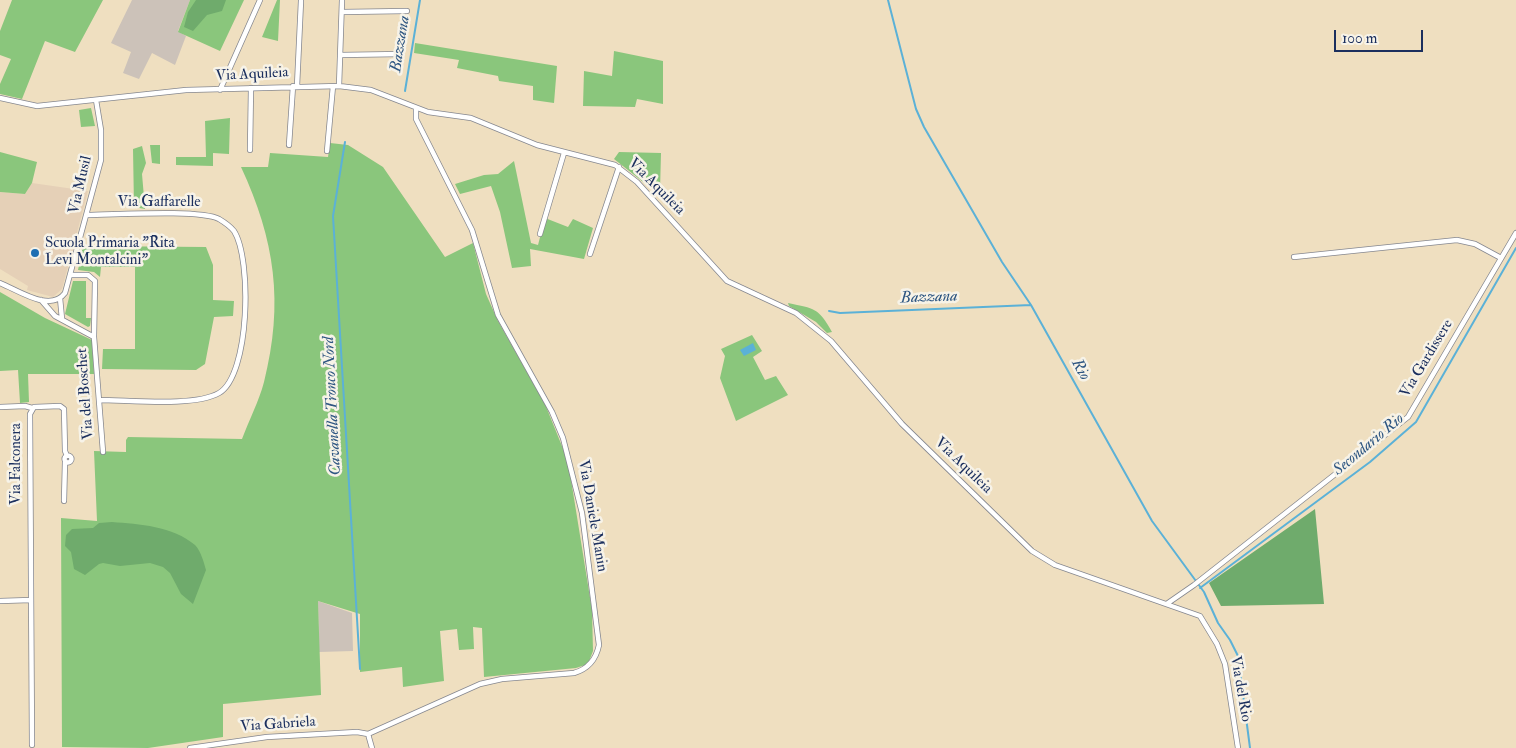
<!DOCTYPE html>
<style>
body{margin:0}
#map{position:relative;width:1516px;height:748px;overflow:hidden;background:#efdfc0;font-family:"IM FELL Double Pica",serif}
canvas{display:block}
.scale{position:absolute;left:1334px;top:30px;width:89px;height:22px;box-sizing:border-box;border:2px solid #1b2f5e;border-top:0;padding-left:6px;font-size:15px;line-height:18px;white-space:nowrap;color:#1b2f5e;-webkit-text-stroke:4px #f7f3e8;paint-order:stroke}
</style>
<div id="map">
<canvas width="1516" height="748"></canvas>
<div class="scale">100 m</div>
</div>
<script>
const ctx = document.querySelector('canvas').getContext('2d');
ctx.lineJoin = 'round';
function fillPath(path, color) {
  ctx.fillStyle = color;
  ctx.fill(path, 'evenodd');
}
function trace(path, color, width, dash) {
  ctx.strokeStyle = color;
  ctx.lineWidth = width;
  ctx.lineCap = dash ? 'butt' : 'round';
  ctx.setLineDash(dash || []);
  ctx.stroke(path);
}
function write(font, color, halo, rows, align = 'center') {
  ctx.font = font + ' "IM FELL Double Pica",serif';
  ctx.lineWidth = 5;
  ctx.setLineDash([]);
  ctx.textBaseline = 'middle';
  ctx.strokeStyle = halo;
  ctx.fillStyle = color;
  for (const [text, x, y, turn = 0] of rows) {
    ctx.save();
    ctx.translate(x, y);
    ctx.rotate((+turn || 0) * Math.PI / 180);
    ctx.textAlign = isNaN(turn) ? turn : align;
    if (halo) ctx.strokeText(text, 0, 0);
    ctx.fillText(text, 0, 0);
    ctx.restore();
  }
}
fillPath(new Path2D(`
 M 32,183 L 88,191 L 62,289 L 53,297 L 27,290 L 28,286 L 0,269 L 0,192 L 25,194 Z`), '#e5d0b7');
fillPath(new Path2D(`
 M 132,0 L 190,0 L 178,31 L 186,36 L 175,65 L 152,53 L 139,79 L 123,73 L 131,52 L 111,43 Z
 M 318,601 L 352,613 L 353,651 L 319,652 Z`), '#ccc2b9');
fillPath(new Path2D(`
 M 12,0 L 103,0 L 75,52 L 45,41 L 22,99 L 0,94 L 0,84 L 11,59 L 0,55 L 0,31 Z
 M 190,0 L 244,0 L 220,51 L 178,32 Z
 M 277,0 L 280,0 L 278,41 L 262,37 Z
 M 415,43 L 557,66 L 554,103 L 533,100 L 533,86 L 499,81 L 498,76 L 457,68 L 459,60 L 414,53 Z
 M 614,51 L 663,61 L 663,104 L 637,99 L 635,107 L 583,106 L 584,71 L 612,76 Z
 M 91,108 L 95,126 L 81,127 L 79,110 Z
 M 230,118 L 229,154 L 213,153 L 213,166 L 176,165 L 176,157 L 206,157 L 205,121 Z
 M 330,143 L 348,145 L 383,167 L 445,257 L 473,243 L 486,294 L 498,321 L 545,404 L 568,461 L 592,610 L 593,651 L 588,664 L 576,668 L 484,677 L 482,628 L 473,627 L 474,649 L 459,650 L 457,629 L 440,631 L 444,681 L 403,687 L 402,667 L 360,672 L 360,614 L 318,601 L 321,695 L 223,704 L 223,737 L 148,748 L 62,747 L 61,518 L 97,521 L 94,451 L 126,452 L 126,440 L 128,437 L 242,439 C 249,420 259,401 264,382 C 284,303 275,240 241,167 L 268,167 L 270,153 L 328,157 Z
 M 150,145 L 160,145 L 160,164 L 152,163 Z
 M 142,146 L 146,163 L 142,174 L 145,209 L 134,207 L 133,149 Z
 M 0,152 L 37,162 L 32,183 L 25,194 L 0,192 Z
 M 619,152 L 661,153 L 660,191 L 657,193 L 614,159 Z
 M 514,161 L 531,243 L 538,245 L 545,218 L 568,227 L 573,219 L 593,228 L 584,259 L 530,249 L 531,266 L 512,268 L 500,212 L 491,186 L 460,194 L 455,184 L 484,175 L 498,174 Z
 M 83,246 L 206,247 L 213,265 L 213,300 L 234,301 L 233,316 L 214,317 L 205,364 L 196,370 L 102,369 L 103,349 L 135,349 L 135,267 L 101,267 L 100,277 L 94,272 L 78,270 Z
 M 73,281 L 86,281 L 86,318 L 91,318 L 90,326 L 88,327 L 65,314 Z
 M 0,292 L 45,318 L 92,340 L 94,374 L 28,374 L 29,402 L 20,403 L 18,370 L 0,371 Z
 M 788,303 C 815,309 818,307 832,332 L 827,333 L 816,322 L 789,306 Z
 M 752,335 L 762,351 L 753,357 L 765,380 L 776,376 L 788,395 L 736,421 L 720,378 L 725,356 L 721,349 Z`), '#8ac67c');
fillPath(new Path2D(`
 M 196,0 L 226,0 L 222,11 L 207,15 L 193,31 L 184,27 L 188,12 Z
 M 1315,509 L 1324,604 L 1221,606 L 1209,583 Z
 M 112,522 C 139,524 173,526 195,545 C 201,551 204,563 206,570 L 193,604 L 181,594 L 170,573 L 163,567 L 150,563 L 120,566 L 103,563 L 99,564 L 85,575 L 74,569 L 71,552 L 65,546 L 66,535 L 72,529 L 93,528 L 99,523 Z`), '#6fab6c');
fillPath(new Path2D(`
 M 753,343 L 756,350 L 744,356 L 740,350 Z`), '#5bb1d7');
trace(new Path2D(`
 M 888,0 L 916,109 L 924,127 L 1002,262 L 1031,305 L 1152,521 L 1204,592 L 1218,623 L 1230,640 L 1238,656 L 1250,748
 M 405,91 L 420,0
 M 345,142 L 333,216 L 360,669
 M 829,311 L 840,313 L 1031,305
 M 1200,588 L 1370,462 L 1416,422 L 1516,248`), '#5bb1d7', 2);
const minor = new Path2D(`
 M 342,12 L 407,11
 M 340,55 L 402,54
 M 297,86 L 301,1
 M 339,86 L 342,0
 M 220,90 L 260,0
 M 0,98 L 37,106 L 186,90 L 339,86 L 371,90 L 428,112 L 471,118 L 537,145 L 615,165 L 637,182 L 727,281 L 796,313 L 831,341 L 902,424 L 1032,551 L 1055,565 L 1200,616 L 1217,644 L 1225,664 L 1238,748
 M 289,145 L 293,86
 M 250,150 L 251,88
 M 327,151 L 333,86
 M 87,215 C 114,215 199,209 219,219 C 224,222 230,226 234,231 C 252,259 250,375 219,393 C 195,407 130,400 99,400
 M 540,234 L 564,153
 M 590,254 L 619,167
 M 1294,257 L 1457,240 L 1475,244 L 1501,258
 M 71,275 L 88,275 L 95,281 L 94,336
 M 0,283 C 18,290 50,313 65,293 L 101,160 L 101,130 L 96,100
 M 60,298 L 62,319
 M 41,300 L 55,316 L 94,337 L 103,452
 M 0,407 L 25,406 L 32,408
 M64.5 459a3.5 3.5 0 1 1 7 0a3.5 3.5 0 1 1-7 0Z
 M 64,501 L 65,462
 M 0,601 L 31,600
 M 1168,603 L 1194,585 L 1408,417 L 1516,233
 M 368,734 L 480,684 L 502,679 L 574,673 C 588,669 596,660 599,645 L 582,513 L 563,438 L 552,412 L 498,315 L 472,230 L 416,119 L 416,108
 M 368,734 L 372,748
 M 32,745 L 30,414 L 34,407 L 60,406 L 64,409 L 65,451 L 67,456
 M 190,748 L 267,737 L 357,732 L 368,734`);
trace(minor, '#85878f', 6);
trace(minor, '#fff', 4.5);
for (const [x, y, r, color] of [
 [35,253,5,"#1f6fb2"]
]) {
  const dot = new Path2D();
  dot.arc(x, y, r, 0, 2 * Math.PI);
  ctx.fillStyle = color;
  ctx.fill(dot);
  trace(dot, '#f7f3e8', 2);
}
write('15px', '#1b2f5e', '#f7f3e8', [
 ["Via Aquileia",252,75,-3],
 ["Via Musil",81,185,-77],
 ["Via Aquileia",656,187,45],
 ["Via Gaffarelle",159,203],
 ["Via Gardissere",1427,359,-59],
 ["Via del Boschet",86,394,-94],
 ["Via Falconera",17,464,-90],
 ["Via Aquileia",963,466,44],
 ["Via Daniele Manin",592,516,80],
 ["Via del Rio",1240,689,80],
 ["Via Gabriela",278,725,-4]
]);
write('15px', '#1b2f5e', '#f7f3e8', [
 ["Scuola Primaria \"Rita",45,244],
 ["Levi Montalcini\"",45,261]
], 'left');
write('italic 16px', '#2e5682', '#f7f3e8', [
 ["Bazzana",401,44,-81],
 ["Bazzana",929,298,-2],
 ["Rio",1080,370,61],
 ["Cavanella Tronco Nord",333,406,-93],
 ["Secondario Rio",1369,445,-40]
]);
</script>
